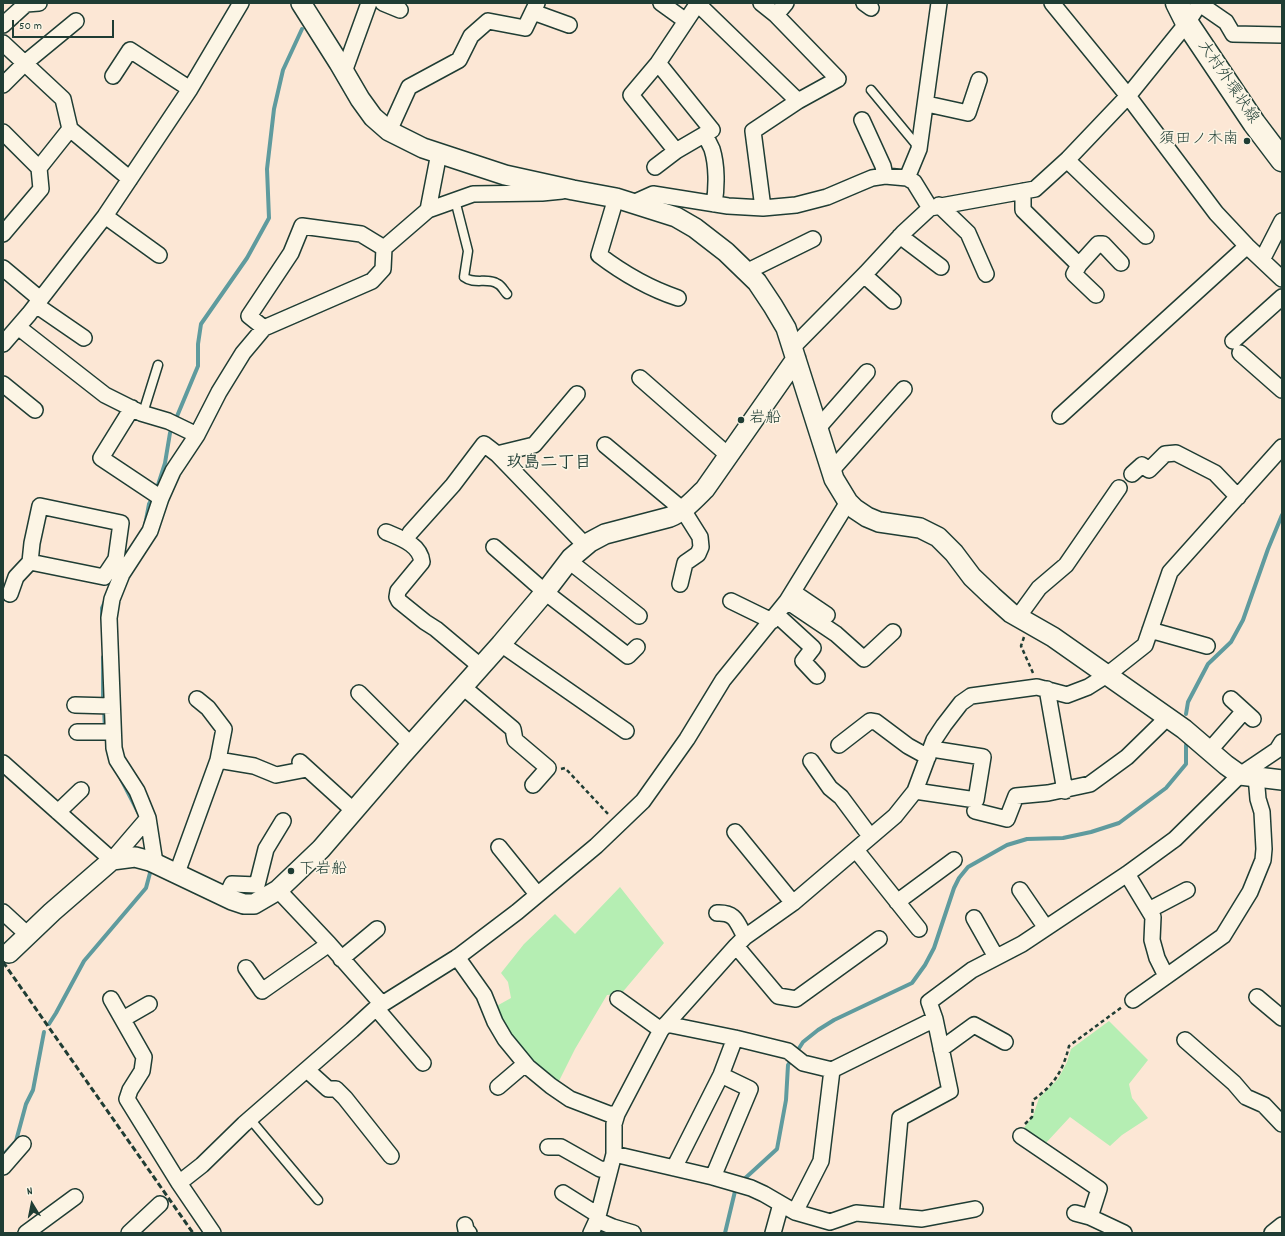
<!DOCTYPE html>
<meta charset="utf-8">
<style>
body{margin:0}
#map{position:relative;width:1285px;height:1236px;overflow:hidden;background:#fce7d5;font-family:Dekko,sans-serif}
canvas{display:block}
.frame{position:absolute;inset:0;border:4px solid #1f3d34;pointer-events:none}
.north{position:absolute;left:12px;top:1184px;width:40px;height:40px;-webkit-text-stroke:3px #fcf5e5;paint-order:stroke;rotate:350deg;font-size:11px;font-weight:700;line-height:16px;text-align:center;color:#1f3d34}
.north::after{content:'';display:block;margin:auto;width:14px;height:18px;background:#1f3d34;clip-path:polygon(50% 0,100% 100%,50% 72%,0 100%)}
.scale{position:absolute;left:12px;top:20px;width:102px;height:18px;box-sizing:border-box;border:2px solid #1f3d34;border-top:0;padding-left:5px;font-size:12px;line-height:14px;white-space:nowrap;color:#1f3d34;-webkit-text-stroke:3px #fcf5e5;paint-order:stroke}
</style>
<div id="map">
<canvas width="1285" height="1236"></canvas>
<div class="frame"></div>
<div class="north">N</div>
<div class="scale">50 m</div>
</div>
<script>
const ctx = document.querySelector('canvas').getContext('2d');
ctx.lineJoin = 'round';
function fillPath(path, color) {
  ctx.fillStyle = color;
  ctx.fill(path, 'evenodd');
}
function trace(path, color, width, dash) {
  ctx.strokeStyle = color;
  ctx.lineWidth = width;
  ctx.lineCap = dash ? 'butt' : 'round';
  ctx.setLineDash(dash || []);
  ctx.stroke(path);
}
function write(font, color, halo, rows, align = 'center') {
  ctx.font = font + ' Dekko,"Klee One",sans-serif';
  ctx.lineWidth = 3;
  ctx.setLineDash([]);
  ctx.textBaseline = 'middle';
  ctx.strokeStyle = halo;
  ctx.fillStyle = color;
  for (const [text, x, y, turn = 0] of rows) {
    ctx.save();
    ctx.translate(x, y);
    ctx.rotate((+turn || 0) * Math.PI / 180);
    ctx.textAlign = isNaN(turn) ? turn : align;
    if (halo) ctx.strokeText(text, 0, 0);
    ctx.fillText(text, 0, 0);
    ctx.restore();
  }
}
fillPath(new Path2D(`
 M 620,887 L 664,943 L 621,994 L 607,995 L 575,1049 L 556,1087 L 528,1063 L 493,1008 L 511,998 L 508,982 L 501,973 L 524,944 L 555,914 L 575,934 Z
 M 1109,1021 L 1148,1060 L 1129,1084 L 1132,1098 L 1148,1118 L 1122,1135 L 1110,1146 L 1070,1117 L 1045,1144 L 1023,1129 L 1033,1116 L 1039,1098 L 1058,1079 L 1067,1062 L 1071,1049 Z`), '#b5eeb3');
trace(new Path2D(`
 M 156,491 L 165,463 L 170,433 L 198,366 L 198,344 L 201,324 L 247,258 L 269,218 L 267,169 L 274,109 L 283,70 L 302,29
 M 145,525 L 149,504 L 153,497
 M 102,618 L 102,608 L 106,599
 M 103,657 L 103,702
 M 104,709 L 105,730
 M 1186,714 L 1188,702 L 1208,664 L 1231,642 L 1243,620 L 1268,549 L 1282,515
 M 121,779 L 138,812
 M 49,1024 L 56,1013 L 84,961 L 146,888 L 150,873 L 149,866
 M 796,1053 L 803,1042 L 818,1030 L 834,1020 L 912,983 L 925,965 L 934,948 L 954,888 L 959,878 L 968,867 L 1007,845 L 1027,839 L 1063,838 L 1091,832 L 1119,823 L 1166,788 L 1186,764 L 1186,745
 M 3,1155 L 16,1141 L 26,1104 L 33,1090 L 44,1032
 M 741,1182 L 777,1149 L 786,1100 L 788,1065 L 792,1059
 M 725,1233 L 736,1187`), '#5f9b9e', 4);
const service = new Path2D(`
 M 871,90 L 919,148
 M 455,200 L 468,251 L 464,277 C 474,285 488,277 498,284 C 502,286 504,291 507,294
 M 143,413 L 158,365
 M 250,1119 L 318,1200`);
const minor = new Path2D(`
 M 383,3 L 400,10
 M 661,3 L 686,21
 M 761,3 L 776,15 L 838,79 L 798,101 L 753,131 L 763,208
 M 864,3 L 871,8
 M 1052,3 L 1128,96 L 1216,213 L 1247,246 L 1282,279
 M 698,4 L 798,101
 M 1200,4 L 1226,22 L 1233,34 L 1282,35
 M 533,12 L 569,25
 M 776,15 L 786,3
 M 3,25 L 26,4 L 39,3
 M 3,43 L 63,99 L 70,129 L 130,179
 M 344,72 L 369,3
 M 113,76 L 130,50 L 190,89
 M 3,85 L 25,63 L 76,21
 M 927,104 L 968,113 L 979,80
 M 862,120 L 883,166 L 885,176
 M 389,131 L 409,87 L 459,60 L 471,36 L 488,21 L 525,28 L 537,3
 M 3,132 L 39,168 L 70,129
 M 704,135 C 707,139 710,144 712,149 C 717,165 717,187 714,204
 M 676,151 L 631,95 L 658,63 L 698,3
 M 1067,160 L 1146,236
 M 655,167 L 676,151 L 712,130 L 658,63
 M 907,178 L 919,149 L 939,3
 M 1023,191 L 1023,210 L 1079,265 L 1098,244 L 1103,244 L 1121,263
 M 616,198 L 599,255 C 624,274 648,288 678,298
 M 633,203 L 653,194 L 728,206 L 763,208 L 796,205 L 827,197 L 860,183 L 872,178 L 885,176 L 907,178 L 914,182 L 930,208
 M 939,205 L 968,233 L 986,274
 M 428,210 L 439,153
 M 105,216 L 159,255
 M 3,234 L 41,189 L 39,168
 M 900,236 L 941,267
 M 1262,260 L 1282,221
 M 1079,265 L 1074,274 L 1096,295
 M 3,268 L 40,299
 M 746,272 L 813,239
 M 864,275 L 893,301
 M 36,305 L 84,338
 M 18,327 L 105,395 L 141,413 L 168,421 L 197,435
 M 264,328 L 249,316 L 291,253 L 302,226 L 361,234 L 384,248
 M 1233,341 L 1282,297
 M 3,344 L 29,314 L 105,216 L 190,89 L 241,3
 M 792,348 L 866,273 L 903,233 L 930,208 L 1035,189 L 1068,159 L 1128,96 L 1187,23 L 1200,3
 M 1240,353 L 1282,390
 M 640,378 L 729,456
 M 3,384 L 35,410
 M 132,408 L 101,458 L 161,498
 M 1060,416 L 1247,246
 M 818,428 L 867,372
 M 605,445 L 683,510 L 700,537 L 701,547 L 698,554 L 685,563 L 680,584
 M 497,454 L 534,445 L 577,394
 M 831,471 L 904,389
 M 1132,474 L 1142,465 L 1149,470 L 1165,454 L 1176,453 L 1215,473 L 1238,497
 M 40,506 L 121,523 L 116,559 L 104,577 L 30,562 L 32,543 Z
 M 386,532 C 400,538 420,544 422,562 L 398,591 L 397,597 L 399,601 L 425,622 L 436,629 L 480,666
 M 410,533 L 453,485 L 484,444 L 497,454 L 586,546
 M 494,547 L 545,592 L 628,656 L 637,647
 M 569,561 L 639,616
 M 793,592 L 827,615
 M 10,594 L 16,577 L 30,562
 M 731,601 L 772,621
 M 787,601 L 836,634 L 864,659 L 893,632
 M 777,615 L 813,648 L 803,661 L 817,676
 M 1018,617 L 1039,588 L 1066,565 L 1119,488
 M 1150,630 L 1207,646
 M 501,644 L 626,731
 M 463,687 L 513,729 L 515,740 L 548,768 L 533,785
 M 1047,689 L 1065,791
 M 359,693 L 411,745
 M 1231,699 L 1253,719
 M 75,705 L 112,706
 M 77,732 L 113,732
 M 839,745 L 870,721 L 876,722 L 908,746 L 928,757
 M 1209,751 L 1244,711
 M 218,760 L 254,766 L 276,775 L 307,769
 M 811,761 L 830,788 L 841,797 L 870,836
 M 300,762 L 354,811
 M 3,763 L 112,860 L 148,818 L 137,791 L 117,760 L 114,748 L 109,618 L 112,599 L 122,574 L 150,531 L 161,498 L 173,471 L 197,435 L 219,392 L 243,353 L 264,328 L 372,281 L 383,269 L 384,248 L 428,210 L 473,194 L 542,193 L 562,191
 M 915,791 L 976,800 L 983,757 L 932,749
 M 975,811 L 1007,819 L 1016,796 L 1048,793 L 1090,784 L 1127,757 L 1168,717
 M 58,812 L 81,790
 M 148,818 L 155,863
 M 735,832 L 793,903
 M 499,847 L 537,894
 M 856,850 L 919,929
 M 177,873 L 218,760 L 224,729 L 208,708 L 197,699
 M 1127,874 L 1153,917 L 1152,940 L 1157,958 L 1166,976
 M 278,890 L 329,944 L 381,1003
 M 1020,890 L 1046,928
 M 226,897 L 232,884 L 257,885 L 266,849 L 283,821
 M 897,902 L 954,860
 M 1149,910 L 1187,890
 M 3,912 L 28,935
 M 717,913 C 736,912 737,923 745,937
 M 974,918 L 996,957
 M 736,946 L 778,996 L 796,999 L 879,939
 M 457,957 L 484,995 L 495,1022 L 505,1039 L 528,1067 L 551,1086 L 570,1099 L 609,1114 L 617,1114
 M 341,959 L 377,929
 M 246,968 L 262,991 L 329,944
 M 1257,997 L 1282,1018
 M 111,999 L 144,1057 L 142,1071 L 130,1090 L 127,1099 L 179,1183 L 213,1233
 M 618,999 L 661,1030
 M 1133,1000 L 1223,936 L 1250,892 L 1263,860 L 1264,849 L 1262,812 L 1258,799 L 1256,776
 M 376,1008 L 423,1063
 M 123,1019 L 149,1004
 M 666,1024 L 735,1038 L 788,1051 L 803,1063 L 832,1070 L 935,1019 L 929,1002 L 972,970 L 1022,944 L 1127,874 L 1175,839 L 1240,775 L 1277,750 L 1282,742
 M 1185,1040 L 1234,1083 L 1246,1097 L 1264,1105 L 1282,1124
 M 941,1049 L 974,1025 L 1005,1042
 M 307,1070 L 328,1089 L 336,1089 L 345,1098 L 391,1156
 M 498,1087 L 525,1064
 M 1021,1136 L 1099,1189 L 1090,1217 L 1124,1233
 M 548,1147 L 561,1147 L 600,1169 L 610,1170
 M 614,1154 L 713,1177 L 751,1188 L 764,1194 L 795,1212 L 830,1222 L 856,1213 L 922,1219 L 975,1209
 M 3,1167 L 23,1144
 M 674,1168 L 721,1075 L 735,1038
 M 713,1177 L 750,1089 L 721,1075
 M 179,1183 L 202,1165 L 244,1124 L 352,1030 L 376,1008 L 459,956 L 517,912 L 596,846 L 643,801 L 687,739 L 723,680 L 787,601 L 848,502
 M 563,1193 L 598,1215
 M 795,1212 L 821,1161 L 832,1070
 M 1075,1213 L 1090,1217
 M 891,1216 L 900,1118 L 950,1091 L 935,1019
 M 597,1220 L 613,1227 L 633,1233
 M 465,1225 L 466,1230 L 469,1233
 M 26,1233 L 75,1197
 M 129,1233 L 160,1204
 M 591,1233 L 597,1220 L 614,1154 L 614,1124 L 617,1114 L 661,1030 L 736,946 L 745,937 L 793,903 L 895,816 L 915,791 L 934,740 L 944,725 L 961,703 L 971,696 L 1037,687 L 1067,695 L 1088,687 L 1107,675 L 1145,645 L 1170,572 L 1282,447
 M 773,1233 L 781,1204
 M 1272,1233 L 1282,1225`);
const tertiary = new Path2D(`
 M 301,3 L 339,63 L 360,99 L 373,117 L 389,131 L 423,148 L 505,175 L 573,190 L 616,198 L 676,217 L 695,228 L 726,252 L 757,282 L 773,306 L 786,328 L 834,479 L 848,502 L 855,509 L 867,517 L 879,522 L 920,528 L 938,537 L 954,553 L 972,577 L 992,596 L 1011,613 L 1053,637 L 1184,729 L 1226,765 L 1240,775 L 1282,780
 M 9,953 L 52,912 L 112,860 L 135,857 L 150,861 L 232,900 L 244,904 L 254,904 L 278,890 L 321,849 L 402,755 L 501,644 L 545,592 L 571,558 L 590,542 L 605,534 L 670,517 C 684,511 694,500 705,489 L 796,359`);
const secondary = new Path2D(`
 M 1177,3 L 1187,23 L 1254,123 L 1282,160`);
trace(service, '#1f3d34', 11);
trace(minor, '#1f3d34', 18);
trace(tertiary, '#1f3d34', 22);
trace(secondary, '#1f3d34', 25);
trace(new Path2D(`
 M 1024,637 L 1021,646 L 1033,673
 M 561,769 L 565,768 L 609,815
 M 1025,1124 L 1032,1117 L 1033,1100 C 1054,1085 1063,1071 1069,1046 L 1122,1007`), '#1f3d34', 2.5, [4, 3]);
trace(service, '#fcf5e5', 8);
trace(minor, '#fcf5e5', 15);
trace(tertiary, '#fcf5e5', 19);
trace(secondary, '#fcf5e5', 22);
trace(new Path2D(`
 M 3,962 L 193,1233`), '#1f3d34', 3, [6, 3]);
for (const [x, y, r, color] of [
 [1247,141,4,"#1f3d34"],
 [741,420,4,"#1f3d34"],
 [291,871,4,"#1f3d34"]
]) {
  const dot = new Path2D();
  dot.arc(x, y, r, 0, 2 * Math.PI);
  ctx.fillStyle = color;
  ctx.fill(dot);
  trace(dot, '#fcf5e5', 1.5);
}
write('16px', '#1f3d34', '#fcf5e5', [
 ["大村外環状線",1227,83,56]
]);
write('16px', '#1f3d34', '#fcf5e5', [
 ["須田ノ木南",1239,141,"right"],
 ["岩船",749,420],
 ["下岩船",299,871]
], 'left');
write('bold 17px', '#1f3d34', '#fcf5e5', [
 ["玖島二丁目",549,465]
]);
</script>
